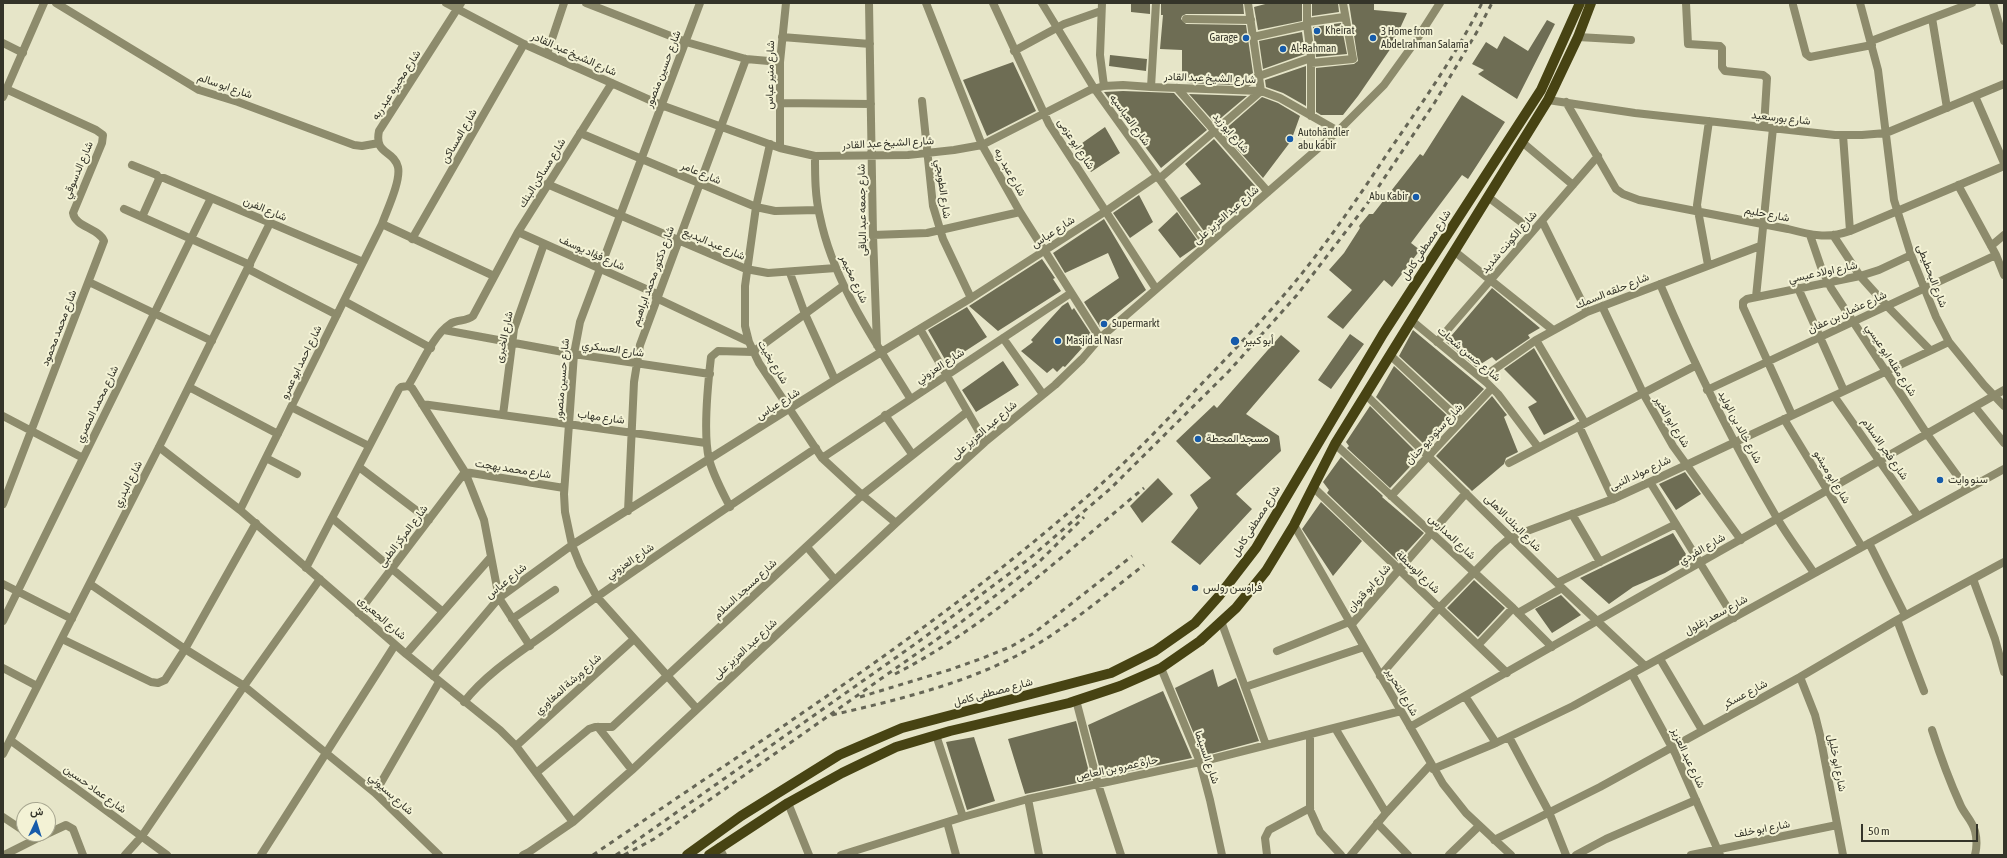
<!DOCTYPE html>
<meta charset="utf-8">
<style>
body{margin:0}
#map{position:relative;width:2007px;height:858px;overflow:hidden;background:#e6e5c8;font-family:"Asap Condensed",Vazirmatn,sans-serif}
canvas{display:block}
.frame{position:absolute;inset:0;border:4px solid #343429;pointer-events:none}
.north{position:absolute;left:16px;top:802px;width:40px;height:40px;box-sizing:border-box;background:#f3f2d5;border:1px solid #a7a690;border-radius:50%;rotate:4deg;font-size:11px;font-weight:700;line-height:16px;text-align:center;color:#343429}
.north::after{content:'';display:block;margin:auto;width:14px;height:18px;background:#165baa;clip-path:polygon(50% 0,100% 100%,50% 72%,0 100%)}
.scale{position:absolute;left:1861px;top:824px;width:117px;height:18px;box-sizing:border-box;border:2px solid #343429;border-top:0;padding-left:5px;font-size:12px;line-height:14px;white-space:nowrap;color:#343429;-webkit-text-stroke:3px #f3f2d5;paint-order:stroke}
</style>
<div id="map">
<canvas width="2007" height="858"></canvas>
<div class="frame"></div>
<div class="north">ش</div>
<div class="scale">50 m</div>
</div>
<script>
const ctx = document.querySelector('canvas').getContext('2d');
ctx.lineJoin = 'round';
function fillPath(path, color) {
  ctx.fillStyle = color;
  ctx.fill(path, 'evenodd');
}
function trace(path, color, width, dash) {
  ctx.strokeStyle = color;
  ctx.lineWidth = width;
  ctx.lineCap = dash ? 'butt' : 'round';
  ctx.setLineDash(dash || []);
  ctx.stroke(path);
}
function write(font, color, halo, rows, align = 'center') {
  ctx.font = font + ' "Asap Condensed",Vazirmatn,sans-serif';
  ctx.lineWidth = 4;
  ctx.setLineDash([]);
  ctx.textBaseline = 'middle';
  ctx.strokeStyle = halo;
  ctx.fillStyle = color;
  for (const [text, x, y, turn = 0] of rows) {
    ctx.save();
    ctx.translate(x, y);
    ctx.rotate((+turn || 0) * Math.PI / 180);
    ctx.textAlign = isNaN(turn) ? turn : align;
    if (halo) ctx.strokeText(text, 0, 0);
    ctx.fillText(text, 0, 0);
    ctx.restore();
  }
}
fillPath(new Path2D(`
 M 1131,3 L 1150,3 L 1150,14 L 1131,12 Z
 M 1161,3 L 1243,3 L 1244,14 L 1186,14 L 1182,16 L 1181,19 L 1186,24 L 1246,25 L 1253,73 L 1234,85 L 1186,83 L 1195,82 L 1195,79 L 1182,77 L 1182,50 L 1160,49 L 1163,15 L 1161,15 Z
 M 1269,3 L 1302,3 L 1302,21 L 1258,30 L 1254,7 Z
 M 1312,3 L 1338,3 L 1339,12 L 1312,16 Z
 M 1349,3 L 1374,3 L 1374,10 L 1407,13 L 1391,48 L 1358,96 L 1343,115 L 1321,115 L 1316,112 L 1316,68 L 1354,64 L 1358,61 Z
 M 1547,20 L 1555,24 L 1517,99 L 1478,74 L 1484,70 L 1472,64 L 1486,42 L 1497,49 L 1504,36 L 1528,51 Z
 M 1341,23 L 1347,54 L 1316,57 L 1313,27 Z
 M 1302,32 L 1305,54 L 1263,69 L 1259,41 Z
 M 1110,55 L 1147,59 L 1146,71 L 1109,66 Z
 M 1013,62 L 1036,111 L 987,136 L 963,80 Z
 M 1306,66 L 1306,106 L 1283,93 L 1266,87 L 1265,80 Z
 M 1123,91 L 1174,93 L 1207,130 L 1161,168 L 1104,92 Z
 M 1189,94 L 1247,96 L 1215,123 Z
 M 1462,95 L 1505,122 L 1468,179 L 1462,175 L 1411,243 L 1420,250 L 1392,287 L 1384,280 L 1343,329 L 1327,317 L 1352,290 L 1329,270 L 1344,253 L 1360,228 L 1359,226 L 1369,214 L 1373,214 L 1420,154 L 1423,156 Z
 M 1262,97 L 1278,103 L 1300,116 L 1291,141 L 1263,178 L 1222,132 Z
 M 1105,127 L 1120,153 L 1091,172 L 1075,148 Z
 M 1214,139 L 1256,187 L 1206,234 L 1180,198 L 1201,184 L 1185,164 Z
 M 1139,195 L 1153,222 L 1130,238 L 1113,213 Z
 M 1177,212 L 1200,244 L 1180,258 L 1158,230 Z
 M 1104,219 L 1146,290 L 1100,327 L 1084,302 L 1119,278 L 1108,253 L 1065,273 L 1053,253 Z
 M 1042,259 L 1055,278 L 1053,279 L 1061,291 L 998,331 L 969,306 Z
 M 1492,288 L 1540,328 L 1528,335 L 1530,338 L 1496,361 L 1492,357 L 1476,367 L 1446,342 Z
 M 1068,302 L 1072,310 L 1074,308 L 1091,334 L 1080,344 L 1083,347 L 1065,367 L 1063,366 L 1057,372 L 1053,368 L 1047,373 L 1021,351 L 1033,342 L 1031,340 L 1062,306 Z
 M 967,307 L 987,337 L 947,363 L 928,330 Z
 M 1413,330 L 1484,389 L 1461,413 L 1399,356 Z
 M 1350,334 L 1364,344 L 1331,389 L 1318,380 Z
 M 1281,335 L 1300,351 L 1246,414 L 1279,436 L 1281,451 L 1236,494 L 1252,509 L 1200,565 L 1171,542 L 1198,508 L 1190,495 L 1211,478 L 1176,441 L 1214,405 L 1217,408 Z
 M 1534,348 L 1575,419 L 1544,435 L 1528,407 L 1537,402 L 1504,369 Z
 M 1003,361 L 1019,385 L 976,412 L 962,390 Z
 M 1394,366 L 1453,421 L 1428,448 L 1376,397 Z
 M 1492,396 L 1507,415 L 1504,417 L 1518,452 L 1506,458 L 1504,464 L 1472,491 L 1436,456 Z
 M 1370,406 L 1420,456 L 1390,488 L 1347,448 L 1349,446 L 1346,442 Z
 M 1341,457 L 1383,496 L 1382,497 L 1424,533 L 1398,561 L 1327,493 L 1329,490 L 1323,482 Z
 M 1685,472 L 1701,494 L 1676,510 L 1659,484 Z
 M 1158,478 L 1173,494 L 1142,523 L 1130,506 Z
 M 1321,502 L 1362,541 L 1333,576 L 1302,529 Z
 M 1673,533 L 1689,559 L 1665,573 L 1633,587 L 1609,604 L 1580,578 Z
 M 1474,580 L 1505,608 L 1478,637 L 1447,608 Z
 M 1561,595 L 1581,615 L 1552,633 L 1535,609 Z
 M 1213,669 L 1218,687 L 1236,678 L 1259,741 L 1203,756 L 1175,688 Z
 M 1163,691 L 1192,758 L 1102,777 L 1088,725 Z
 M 1076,721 L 1091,780 L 1025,794 L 1008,739 Z
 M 974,737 L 995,801 L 967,810 L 946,742 Z`), '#6e6d54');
trace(new Path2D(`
 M 56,3 L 199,90 L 238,102 L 354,145 L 362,146 L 379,143
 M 446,3 L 524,44 L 661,105 L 780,148 L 815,156 L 908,155 L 954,150 L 982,145 L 1090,90 L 1104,86 L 1123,85 L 1151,87 L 1261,91 L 1280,98 L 1338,131
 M 586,3 L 686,42 L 746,59 L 780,62
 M 869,3 L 873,235 L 877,345
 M 926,3 L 982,145 L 1020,212 L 1100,338
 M 993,3 L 1049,124 L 1156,289
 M 1042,3 L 1094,88 L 1207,245
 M 1102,3 L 1100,55 L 1104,86
 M 1307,3 L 1307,25 L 1311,56 L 1311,116
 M 1686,3 L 1688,44 L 1720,46 L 1722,48 L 1722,67 L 1725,71 L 1763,75 L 1767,78 L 1764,127
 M 1860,3 L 1878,70 L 1894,200 L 1911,255 L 1936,317 L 1949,342 L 1984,385 L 2004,406
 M 1993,3 L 2004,41
 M 1793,5 L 1806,54 L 1810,57 L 1872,45
 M 1932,18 L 1947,108
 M 1186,19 L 1251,20
 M 1308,22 L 1344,17
 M 782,37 L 870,44
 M 1253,37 L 1307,25
 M 1578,37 L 1631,40
 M 1871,41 L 1972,3
 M 3,43 L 23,53
 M 1014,51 L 1064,24 L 1101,11
 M 547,54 L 564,3
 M 1311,63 L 1353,59 L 1343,3
 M 1151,87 L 1156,3
 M 1177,88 L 1268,192
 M 1238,88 L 1259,76 L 1311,58
 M 1975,96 L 2004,163
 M 3,97 L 44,3
 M 1548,100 L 1635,113 L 1835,135 L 1862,135 L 1886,133 L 2004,84
 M 922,101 L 933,206 L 943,239 L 971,298
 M 1566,102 L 1616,189 L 1623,194 L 1639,200 L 1788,229 C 1811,235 1827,239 1850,231 L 2004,166
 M 780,103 L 871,104
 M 580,133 L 756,207 L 775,211 L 818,210
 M 1843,135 L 1850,231
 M 1522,142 L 1573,185
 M 770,144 L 756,207 L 745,286 L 745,326 L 749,342 L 759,363 L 822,458 L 862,495 L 896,523
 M 780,148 L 780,62 L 786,3
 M 815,156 C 815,176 815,197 820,217 C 834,284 875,341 910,398
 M 132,165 L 157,175 L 159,179 L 142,217
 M 159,178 L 164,178 L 363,262
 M 1159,179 L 1261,91 L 1248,3
 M 547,184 L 746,269 L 768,273 L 836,268
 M 1958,185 L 1996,255 L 2004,275
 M 1488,197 L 1533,231
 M 124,209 L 250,265
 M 1542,221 L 1587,312
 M 382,224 L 494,276
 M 518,232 L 657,294
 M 873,235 L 927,233 L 1020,212
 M 1810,235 L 1822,270 L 1831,288 L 1927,434 L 1967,489
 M 1833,235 L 1860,276 L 1887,306 L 1930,350
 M 412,239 L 524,44
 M 1991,246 L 2004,235
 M 1454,251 L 1553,330
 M 1708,265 L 1697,205 L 1709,121
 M 248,269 L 337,315
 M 790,273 L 805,314 L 835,380
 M 89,282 L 212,341
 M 1660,284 C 1694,364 1732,442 1777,518 C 1788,537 1802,555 1814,573
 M 1798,288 L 1844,391
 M 1756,297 L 1773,128
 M 656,298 L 749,342
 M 344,301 L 431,348
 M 1602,306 L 1643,393 L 1673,446 L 1741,540
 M 1411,320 L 1487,383 L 1498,394 L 1538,447
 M 920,329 L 985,442
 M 444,330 L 574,354 L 710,374
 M 1003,338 L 1042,393
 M 1536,340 L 1585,423
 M 1437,342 L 1598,156
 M 1390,355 L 1461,421
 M 1482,378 L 1536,340 L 1587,312 L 1760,246
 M 408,386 C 419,369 433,335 450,324 C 457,319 466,322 473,316 L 518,232 L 612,83
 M 408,386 L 412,388 L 465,472 L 564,488
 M 189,387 L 278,434
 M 1707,390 L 1996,255
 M 1366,395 L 1562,588 L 1645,666
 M 1834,396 L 1918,516
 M 422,404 L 706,443
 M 291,407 L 369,446
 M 1975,407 L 2004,443
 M 503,415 L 514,329 L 544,244
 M 885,415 L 912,454
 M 1792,415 L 1743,307 L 1743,302 L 1747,299 L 1860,276 L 1879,270 L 1911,255
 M 3,416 L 83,458
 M 1784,419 L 1862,547
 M 1579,426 L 1613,499
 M 1335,444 L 1513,608 L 1552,647
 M 159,447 L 240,510 L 406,654 L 500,730 L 516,746 L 573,822
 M 266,458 L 297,474
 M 822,458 L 1071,293
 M 1509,463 L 1695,366
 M 359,467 L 429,520
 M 1650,482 L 1734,618
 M 1313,487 L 1507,673
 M 1391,496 L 1492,388
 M 3,504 L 104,241 C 99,228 75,227 73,213 L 102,143 L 103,135 L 96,130 L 6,89
 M 730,507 C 722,491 713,475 709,459 C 703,434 708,383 711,357 L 718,351 L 753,352 L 843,286
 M 240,510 L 382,224 C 387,210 401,181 398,167 C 394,150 374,155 379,131 L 461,3
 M 628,511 L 634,382 L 640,345 L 746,59
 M 1572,514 L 1600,562
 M 332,518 L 443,612
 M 1294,525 L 1443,784 L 1466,813 L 1511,855
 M 1869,543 L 1905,615
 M 807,547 L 835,580
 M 306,568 L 399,389 L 401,387 L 408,386
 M 1973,579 L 1995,639 L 2004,672
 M 1557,583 L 1676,524
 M 3,584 L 72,619
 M 90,584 L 185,649 L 244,686 L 375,793 L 439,855
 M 358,613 L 465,472 L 484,520 L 499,598 L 530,646
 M 1518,613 L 1562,588
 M 512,619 L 555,590
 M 1897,620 L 1924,691
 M 3,621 L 211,198
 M 1221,621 L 1266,745
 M 1351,625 L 1466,493
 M 62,639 L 151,682 L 158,683 L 165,680 L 185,649 L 256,523
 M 1478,645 L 1513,608
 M 1277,651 L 1349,622
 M 406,654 L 491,557
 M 1660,659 L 1702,730
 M 3,668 L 37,686
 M 1161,668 L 1200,762 L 1210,800 L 1222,855
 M 1632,674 L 1675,753 L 1720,855
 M 433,676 L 499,598 L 572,545 L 835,380 L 971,298 L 1106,211 L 1157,176
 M 1380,676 L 1439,608 L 1497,549 L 1511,537 L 1613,499 L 1650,482 L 1949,342
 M 1800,677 L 1815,715 L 1820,735 L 1843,855
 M 1245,687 L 1364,647
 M 1465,696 L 1496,743
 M 1076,700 L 1098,784 L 1121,855
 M 464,702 C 489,670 527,648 559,624 C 643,563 730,506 816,448
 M 697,709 L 597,597 L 580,565 L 572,545 L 565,512 L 564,494 L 574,354 L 580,322 L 700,3
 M 598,727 L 632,770
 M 1410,727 L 2004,390
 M 1335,728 L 1386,813
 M 1932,730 C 1940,755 1949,780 1960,804 C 1964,814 1972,820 1975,831 C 1977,839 1977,847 1975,855
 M 1310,734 L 1310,810 L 1320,832 L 1341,855
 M 936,735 L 963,817
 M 1509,737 L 1549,812 L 1566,855
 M 10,740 L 167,855
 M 516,746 L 634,639
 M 3,754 L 159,447 L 270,223
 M 1433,769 L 1496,743 L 1573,706 L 2004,469
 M 536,773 L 589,729 L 595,727 L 612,727 L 862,495 L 967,412
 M 375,793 L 439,682
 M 1028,799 L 1039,855
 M 788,803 L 809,855
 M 3,817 L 24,831
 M 947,822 L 956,855
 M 1377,823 L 1408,855
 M 29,834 L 38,838 L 66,825 L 73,829 L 83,855
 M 1494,840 L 1600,787 L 1800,677 L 1897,620 L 2004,562
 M 719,847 L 723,855
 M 4,855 L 38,838
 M 125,855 L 142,836 L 244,686 L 320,579
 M 261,855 L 395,645
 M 523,855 L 529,852 L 573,822 L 632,770 L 896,523 L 985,442 L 1055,385 L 1082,359 L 1100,338 L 1338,131 L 1384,85 L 1415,42 L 1440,3
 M 841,855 L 963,817 L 1028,799 L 1200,762 L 1401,711
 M 1267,855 L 1265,838 L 1269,830 L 1310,808
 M 1351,855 L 1386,813 L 1431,764
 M 1449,855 L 1479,826
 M 1576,855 L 1606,839 L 1696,800
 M 1691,855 L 1837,825`), '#8d8b6c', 8);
trace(new Path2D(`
 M 687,855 L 741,816 L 839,755 L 902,728 L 1111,673 L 1155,651 L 1195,623 L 1219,596 L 1256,548 L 1383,334 L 1541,90 L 1580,3
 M 709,855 L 788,803 L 842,773 L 896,747 L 950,731 L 1069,703 L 1120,686 L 1161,668 L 1200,641 L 1236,608 L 1266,571 L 1294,525 L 1335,444 L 1548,100 L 1578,37 L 1591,3`), '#474313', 10);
trace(new Path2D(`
 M 895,674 C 987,627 1065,553 1144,488
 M 860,697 L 949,670 L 983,658 L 1012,646 L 1034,633 L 1132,556
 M 832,715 C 901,699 974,682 1036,645 C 1074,622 1109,592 1144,565
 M 593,855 C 756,743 925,637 1075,507 C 1113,475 1149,439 1183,403 C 1219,366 1256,328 1290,288 C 1326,245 1358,198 1389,151 C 1422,103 1456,55 1482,3
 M 616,855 L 918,642 L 1030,558 L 1111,488 L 1229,371 L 1297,295 L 1367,204 L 1435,102 L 1478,30 L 1492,3
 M 624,855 L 654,839 L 960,623 L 1039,562 L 1084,517`), '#666656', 3, [5, 5]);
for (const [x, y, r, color] of [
 [1317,31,4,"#165baa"],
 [1246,38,4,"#165baa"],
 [1373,38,4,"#165baa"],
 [1283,49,4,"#165baa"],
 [1290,139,4,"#165baa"],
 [1416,197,4,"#165baa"],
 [1104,324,4,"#165baa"],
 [1058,341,4,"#165baa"],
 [1235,341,5,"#165baa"],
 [1198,439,4,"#165baa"],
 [1940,480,4,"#165baa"],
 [1195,588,4,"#165baa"]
]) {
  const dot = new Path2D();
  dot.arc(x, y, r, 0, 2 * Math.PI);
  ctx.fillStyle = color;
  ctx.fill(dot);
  trace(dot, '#f3f2d5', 1.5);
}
write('11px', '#343429', '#f3f2d5', [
 ["Kheirat",1325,31],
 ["3 Home from",1381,32],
 ["Abdelrahman Salama",1381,45],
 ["Garage",1238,38,"right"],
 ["Al-Rahman",1291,49],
 ["Autohändler",1298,133],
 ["abu kabir",1298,146],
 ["Abu Kabir",1408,197,"right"],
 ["Supermarkt",1112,324],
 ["Masjid al Nasr",1066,341],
 ["أبو كبير",1244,341],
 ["مسجد المحطة",1206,439],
 ["سنو وايت",1948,480],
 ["فراوسن رولس",1203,588]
], 'left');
write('11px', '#343429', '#f3f2d5', [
 ["شارع الشيخ عبد القادر",574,54,24],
 ["شارع حسين منصور",663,69,-69],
 ["شارع منير عباس",770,75,-89],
 ["شارع الشيخ عبد القادر",1210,78,2],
 ["شارع مجيره عبد ربه",396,85,-57],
 ["شارع ابو سالم",225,86,19],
 ["شارع بورسعيد",1781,118,6],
 ["شارع العباسيه",1130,120,54],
 ["شارع ابو زيد",1231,133,49],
 ["شارع المساكن",459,136,-60],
 ["شارع الشيخ عبد القادر",888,143,-3],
 ["شارع ابو عزمى",1076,144,57],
 ["شارع الدسوقي",78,170,-67],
 ["شارع عبد ربه",1010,172,61],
 ["شارع مساكن البنك",542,173,-58],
 ["شارع عامر",701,173,23],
 ["شارع الطوبجي",943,189,82],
 ["شارع الفرن",265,209,23],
 ["شارع جمعه عبد الباقى",862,210,-91],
 ["شارع حليم",1767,214,11],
 ["شارع عبد العزيز على",1226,215,-41],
 ["شارع عباس",1053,232,-33],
 ["شارع الكونت شديد",1509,242,-49],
 ["شارع عبد البديع",714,244,23],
 ["شارع مصطفى كامل",1426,245,-57],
 ["شارع فؤاد يوسف",592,253,24],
 ["شارع اولاد عيسي",1823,272,-12],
 ["شارع دكتور محمد ابراهيم",653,276,-70],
 ["شارع البحطيطى",1932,276,69],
 ["شارع مخيمر",854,279,65],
 ["شارع حلقه السمك",1612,291,-22],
 ["شارع عثمان بن عفان",1847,312,-25],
 ["شارع محمد محمود",59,328,-69],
 ["شارع الخبرى",504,337,-78],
 ["شارع العسكري",613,349,8],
 ["شارع حسن شحات",1469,354,40],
 ["شارع مقله ابو عيسي",1891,360,57],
 ["شارع احمد ابو عمرو",301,362,-64],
 ["شارع بخيت",773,362,59],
 ["شارع العزوني",940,366,-33],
 ["شارع حسين منصور",562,379,-85],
 ["شارع محمد المصري",97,404,-64],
 ["شارع عباس",778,404,-32],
 ["شارع مهاب",601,417,8],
 ["شارع ابو الخير",1672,422,59],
 ["شارع خالد بن الوليد",1740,427,62],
 ["شارع عبد العزيز على",984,430,-41],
 ["شارع ستوديو حنان",1434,434,-47],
 ["شارع فجر الاسلام",1885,449,55],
 ["شارع محمد بهجت",513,469,9],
 ["شارع مولد النبى",1640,473,-25],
 ["شارع ابو ميشو",1832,477,59],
 ["شارع البدري",128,484,-63],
 ["شارع مصطفى كامل",1256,521,-58],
 ["شارع البنك الاهلى",1513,523,45],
 ["شارع المركز الطبى",403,536,-53],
 ["شارع المدارس",1452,537,43],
 ["شارع الفردي",1702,549,-30],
 ["شارع العزوني",630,561,-34],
 ["شارع الوسطة",1418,572,44],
 ["شارع عباس",506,581,-39],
 ["شارع ابو قنوان",1369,588,-49],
 ["شارع مسجد السلام",745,589,-43],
 ["شارع سعد زغلول",1716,615,-29],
 ["شارع الجعيرى",382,618,41],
 ["شارع عبد العزيز على",745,649,-43],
 ["شارع ورشة المغاوري",568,684,-42],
 ["شارع مصطفى كامل",993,692,-15],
 ["شارع التحرير",1402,692,60],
 ["شارع عسكر",1745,694,-28],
 ["شارع السينما",1207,757,71],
 ["شارع عبد العزيز",1688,758,65],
 ["شارع ابو خليل",1837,763,79],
 ["حارة عمرو بن العاص",1117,768,-12],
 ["شارع عماد حسين",95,789,36],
 ["شارع بسيوني",391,794,42],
 ["شارع ابو خلف",1762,829,-11]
]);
</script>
